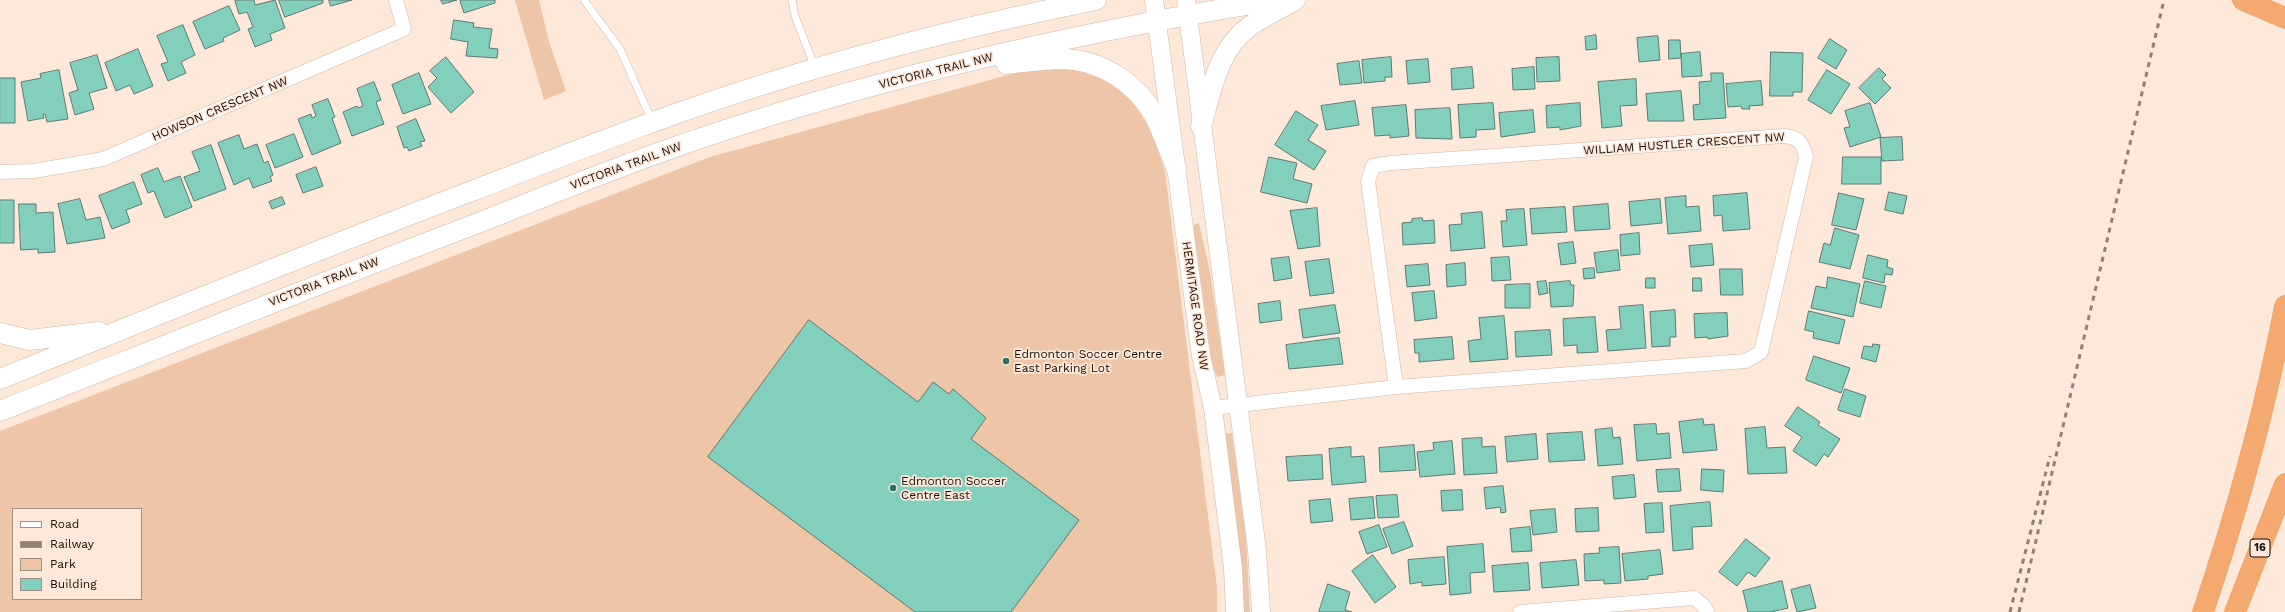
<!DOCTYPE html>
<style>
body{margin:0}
#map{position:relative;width:2285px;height:612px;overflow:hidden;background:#fde8da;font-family:"Work Sans",sans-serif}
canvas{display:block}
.legend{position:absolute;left:12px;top:508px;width:130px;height:92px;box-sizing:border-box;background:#fde8da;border:1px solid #a09086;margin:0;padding:5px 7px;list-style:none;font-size:12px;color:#150d07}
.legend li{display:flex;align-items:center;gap:8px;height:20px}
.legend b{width:20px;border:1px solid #a09086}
</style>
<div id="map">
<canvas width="2285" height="612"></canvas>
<ul class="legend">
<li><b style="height:5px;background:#fff"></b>Road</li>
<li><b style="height:5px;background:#8f8076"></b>Railway</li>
<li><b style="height:11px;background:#efc5a7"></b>Park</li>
<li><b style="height:11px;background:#82cfbd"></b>Building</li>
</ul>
</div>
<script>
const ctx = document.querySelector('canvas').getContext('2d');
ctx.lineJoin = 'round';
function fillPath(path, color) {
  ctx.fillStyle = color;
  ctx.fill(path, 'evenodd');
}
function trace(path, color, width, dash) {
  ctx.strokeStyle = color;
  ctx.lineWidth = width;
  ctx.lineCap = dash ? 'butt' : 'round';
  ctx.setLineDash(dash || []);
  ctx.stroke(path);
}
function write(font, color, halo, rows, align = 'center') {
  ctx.font = font + ' "Work Sans",sans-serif';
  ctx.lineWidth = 3.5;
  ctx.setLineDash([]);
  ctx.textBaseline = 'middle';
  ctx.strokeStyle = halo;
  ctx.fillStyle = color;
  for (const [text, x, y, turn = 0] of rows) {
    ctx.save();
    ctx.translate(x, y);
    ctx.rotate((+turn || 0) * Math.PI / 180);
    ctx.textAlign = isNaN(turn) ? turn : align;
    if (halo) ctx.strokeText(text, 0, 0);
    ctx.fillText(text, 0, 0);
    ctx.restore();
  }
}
fillPath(new Path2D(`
 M 515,0 L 539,0 L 549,42 L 566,91 L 544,100 Z
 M 1037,67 C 1050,68 1064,68 1077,71 C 1133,84 1149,121 1165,171 L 1217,588 L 1217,612 L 0,612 L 0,431 L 710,157 ZM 13,509 L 141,509 L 141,599 L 13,599 Z
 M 1199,223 L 1210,272 L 1225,375 L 1217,377 L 1212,364 L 1193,225 Z
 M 1232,433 L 1246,537 L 1250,612 L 1241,612 L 1224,434 Z`), '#efc5a7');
const building = new Path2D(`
 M 238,0 L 254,0 L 255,5 L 275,0 L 285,28 L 270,34 L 272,40 L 255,47 L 248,29 L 253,27 L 247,12 L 239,14 L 235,1 Z
 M 279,0 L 323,0 L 323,3 L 285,17 Z
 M 329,0 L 352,0 L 331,6 Z
 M 441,0 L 457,0 L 443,4 Z
 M 464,0 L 495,0 L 495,3 L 464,13 L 460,1 Z
 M 229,6 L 240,30 L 223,38 L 224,41 L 205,49 L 193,22 Z
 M 454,20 L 474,23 L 473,27 L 492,29 L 489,48 L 498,49 L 497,58 L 466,56 L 468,42 L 451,39 Z
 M 183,25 L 195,55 L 181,62 L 186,73 L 168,81 L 161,64 L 168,62 L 157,36 Z
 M 1596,35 L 1597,49 L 1586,50 L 1585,37 Z
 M 1658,36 L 1660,60 L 1639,62 L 1637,38 Z
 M 1830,39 L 1847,50 L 1836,69 L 1818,58 Z
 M 1669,40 L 1680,40 L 1681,58 L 1669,59 Z
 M 138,49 L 153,86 L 134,94 L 130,85 L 116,91 L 105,63 Z
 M 1700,52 L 1702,76 L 1682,77 L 1681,54 Z
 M 1771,52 L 1803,53 L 1802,92 L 1793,92 L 1793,96 L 1770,96 Z
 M 97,55 L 107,88 L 89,93 L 94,109 L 75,115 L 69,93 L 78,90 L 70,63 Z
 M 446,57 L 474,92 L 451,113 L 428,87 L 437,78 L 430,71 Z
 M 1391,57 L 1392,77 L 1385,77 L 1385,81 L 1364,83 L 1362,60 Z
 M 1559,57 L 1560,81 L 1537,82 L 1536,58 Z
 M 1428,59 L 1430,82 L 1408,84 L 1406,61 Z
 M 1359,61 L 1362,83 L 1340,85 L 1337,64 Z
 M 1472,67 L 1474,88 L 1452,90 L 1451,69 Z
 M 1534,67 L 1535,89 L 1513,90 L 1512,69 Z
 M 1879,68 L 1886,75 L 1882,79 L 1891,88 L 1875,104 L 1859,88 Z
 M 59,70 L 68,119 L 47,122 L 45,114 L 43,114 L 44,118 L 28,121 L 21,82 L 41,78 L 40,74 Z
 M 1827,70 L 1850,84 L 1831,114 L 1808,100 Z
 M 419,73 L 431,104 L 403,114 L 392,85 Z
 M 1711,73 L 1723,73 L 1726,118 L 1694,120 L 1693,105 L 1700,104 L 1699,82 L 1711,81 Z
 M 0,78 L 15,78 L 15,123 L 0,123 Z
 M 1636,79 L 1637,105 L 1620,106 L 1622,126 L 1602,128 L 1598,82 Z
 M 1761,81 L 1763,105 L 1749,106 L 1750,109 L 1742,109 L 1741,106 L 1728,107 L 1726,84 Z
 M 374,82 L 381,100 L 376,102 L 384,124 L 352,136 L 343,112 L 357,106 L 358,108 L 363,106 L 357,89 Z
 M 1681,91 L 1684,121 L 1648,121 L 1646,94 Z
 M 328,99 L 335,117 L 332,118 L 341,143 L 312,155 L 298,119 L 311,114 L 312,118 L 316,116 L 312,105 Z
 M 1355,101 L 1359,125 L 1326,130 L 1321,106 Z
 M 1493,103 L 1495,129 L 1476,130 L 1476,137 L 1460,138 L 1458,105 Z
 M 1580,103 L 1581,126 L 1560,130 L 1560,127 L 1547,128 L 1546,106 Z
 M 1870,103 L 1881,137 L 1850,147 L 1844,128 L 1850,127 L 1845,111 Z
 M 1406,105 L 1409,136 L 1390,138 L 1390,135 L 1375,136 L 1372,108 Z
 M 1450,108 L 1452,139 L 1416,138 L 1415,110 Z
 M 1533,110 L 1535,132 L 1501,137 L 1499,113 Z
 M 1296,111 L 1318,125 L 1308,140 L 1326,151 L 1314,170 L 1275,145 Z
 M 416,119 L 425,141 L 420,142 L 422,146 L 409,151 L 407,147 L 404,148 L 397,127 Z
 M 294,134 L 303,157 L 275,168 L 266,145 Z
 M 239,135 L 244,149 L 257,144 L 264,163 L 268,161 L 273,175 L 270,177 L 272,181 L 253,188 L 249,178 L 234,185 L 218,143 Z
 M 1902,137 L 1903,160 L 1882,161 L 1880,138 Z
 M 211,145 L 226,189 L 194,201 L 184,177 L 200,171 L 192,152 Z
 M 1269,157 L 1297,163 L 1293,179 L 1312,184 L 1307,203 L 1261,192 Z
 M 1843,157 L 1881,157 L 1881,184 L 1842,184 Z
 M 316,167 L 323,186 L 303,193 L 296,175 Z
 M 158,168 L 164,182 L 180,176 L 192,207 L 165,218 L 154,191 L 148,193 L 141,175 Z
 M 134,182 L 142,204 L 126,210 L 130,222 L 112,229 L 99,196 Z
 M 1889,192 L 1907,196 L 1903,214 L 1885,210 Z
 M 1747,193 L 1750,229 L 1723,231 L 1722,215 L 1714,216 L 1713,196 Z
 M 1839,193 L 1864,199 L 1856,230 L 1832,225 Z
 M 1686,196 L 1686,207 L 1699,206 L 1701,231 L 1668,234 L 1665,198 Z
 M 282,197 L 285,204 L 272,209 L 269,202 Z
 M 80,199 L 86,220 L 100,217 L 105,238 L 67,244 L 58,204 Z
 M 1660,199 L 1662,223 L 1631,226 L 1629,202 Z
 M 0,200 L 14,200 L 14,243 L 0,243 Z
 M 19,204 L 36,204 L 36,213 L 53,212 L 55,252 L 38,253 L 38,249 L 21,250 Z
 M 1608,204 L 1610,229 L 1575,231 L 1573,207 Z
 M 1565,207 L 1567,232 L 1532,234 L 1530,209 Z
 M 1317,208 L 1320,246 L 1298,249 L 1290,211 Z
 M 1524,209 L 1527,245 L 1503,247 L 1501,221 L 1507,221 L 1506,210 Z
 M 1482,212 L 1485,248 L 1451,251 L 1449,225 L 1462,224 L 1461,214 Z
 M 1422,218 L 1423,221 L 1434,220 L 1435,243 L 1403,245 L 1402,223 L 1412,222 L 1412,219 Z
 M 1835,228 L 1859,235 L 1850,269 L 1819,262 L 1824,243 L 1830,245 Z
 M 1639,233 L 1640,254 L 1621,256 L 1620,235 Z
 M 1573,242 L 1576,263 L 1561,265 L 1558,244 Z
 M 1712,244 L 1714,265 L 1691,267 L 1689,246 Z
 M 1618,250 L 1620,270 L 1597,273 L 1594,253 Z
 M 1868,255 L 1888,260 L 1887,267 L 1893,269 L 1892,275 L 1885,274 L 1884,283 L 1863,278 Z
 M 1289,257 L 1292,278 L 1274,281 L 1271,259 Z
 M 1509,257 L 1511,280 L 1492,281 L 1491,258 Z
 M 1329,259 L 1334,293 L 1310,296 L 1305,262 Z
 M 1465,263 L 1466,285 L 1447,287 L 1446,265 Z
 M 1428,264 L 1430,285 L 1407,287 L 1405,266 Z
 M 1594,268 L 1595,278 L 1584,279 L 1583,269 Z
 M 1720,269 L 1742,269 L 1743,295 L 1721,295 Z
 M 1828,277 L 1860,284 L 1853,317 L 1811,308 L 1816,286 L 1826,288 Z
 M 1646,278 L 1655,278 L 1655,288 L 1646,288 Z
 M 1693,278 L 1701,278 L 1702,291 L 1693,291 Z
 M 1546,281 L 1548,293 L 1539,295 L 1537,282 Z
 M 1570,281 L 1571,285 L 1574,285 L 1573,306 L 1551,307 L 1549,283 Z
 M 1865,281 L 1886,286 L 1881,308 L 1860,303 Z
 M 1530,284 L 1530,308 L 1505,308 L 1505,285 Z
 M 1434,291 L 1437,318 L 1415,321 L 1412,293 Z
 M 1280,301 L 1282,320 L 1260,323 L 1258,304 Z
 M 1335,305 L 1340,333 L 1303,338 L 1299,310 Z
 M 1643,305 L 1646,348 L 1608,351 L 1606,330 L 1621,329 L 1619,307 Z
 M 1675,310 L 1676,337 L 1670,337 L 1670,346 L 1652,347 L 1650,312 Z
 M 1809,311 L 1845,320 L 1839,344 L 1813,338 L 1814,332 L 1805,330 Z
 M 1727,313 L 1728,336 L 1708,339 L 1707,337 L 1695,338 L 1694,314 Z
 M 1504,316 L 1508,359 L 1470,362 L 1468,341 L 1481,339 L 1479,318 Z
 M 1595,317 L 1598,352 L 1577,353 L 1577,345 L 1564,346 L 1563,319 Z
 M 809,320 L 918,402 L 933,382 L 949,394 L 953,389 L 986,418 L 971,439 L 1079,520 L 1011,612 L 915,612 L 708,457 Z
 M 1550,330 L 1552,355 L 1516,357 L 1515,332 Z
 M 1452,337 L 1454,359 L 1419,362 L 1419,353 L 1415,353 L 1414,340 Z
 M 1339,338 L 1343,364 L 1289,369 L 1286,345 Z
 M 1873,344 L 1880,345 L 1876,362 L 1861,358 L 1864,346 L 1872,347 Z
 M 1814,356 L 1850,368 L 1841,393 L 1806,380 Z
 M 1845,389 L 1866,396 L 1860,417 L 1838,410 Z
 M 1798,407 L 1820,422 L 1818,425 L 1840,439 L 1828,457 L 1824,454 L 1816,466 L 1793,451 L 1802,437 L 1785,426 Z
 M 1703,419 L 1704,425 L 1714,424 L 1717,450 L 1683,453 L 1679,422 Z
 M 1656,424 L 1657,434 L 1669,433 L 1671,458 L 1637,461 L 1634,425 Z
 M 1765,427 L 1767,448 L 1785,447 L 1787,473 L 1748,474 L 1745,429 Z
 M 1612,428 L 1613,438 L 1620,437 L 1623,464 L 1598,466 L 1595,430 Z
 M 1582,432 L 1585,460 L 1549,462 L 1547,434 Z
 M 1536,434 L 1538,459 L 1507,462 L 1505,437 Z
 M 1482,438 L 1482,447 L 1495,446 L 1497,473 L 1464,475 L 1462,439 Z
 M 1452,441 L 1455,474 L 1420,477 L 1417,452 L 1434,450 L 1433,443 Z
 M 1414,445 L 1416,470 L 1380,472 L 1379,448 Z
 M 1351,447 L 1351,457 L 1364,456 L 1366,482 L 1332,485 L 1329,449 Z
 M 1322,455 L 1323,479 L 1288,481 L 1286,457 Z
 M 1679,469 L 1681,491 L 1658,492 L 1656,470 Z
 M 1702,469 L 1724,470 L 1723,492 L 1701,490 Z
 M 1634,475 L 1636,497 L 1614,499 L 1612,477 Z
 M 1503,486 L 1506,512 L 1501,513 L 1500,507 L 1486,509 L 1484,488 Z
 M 1462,490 L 1463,510 L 1442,511 L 1441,491 Z
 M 1397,495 L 1399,517 L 1378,518 L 1376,496 Z
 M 1373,497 L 1375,518 L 1351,520 L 1349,499 Z
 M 1330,499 L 1333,521 L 1311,523 L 1309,501 Z
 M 1710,502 L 1712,526 L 1692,527 L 1693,549 L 1673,551 L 1670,506 Z
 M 1662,503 L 1664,532 L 1646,533 L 1644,504 Z
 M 1598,508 L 1599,531 L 1576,532 L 1575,509 Z
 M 1555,509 L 1557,532 L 1533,535 L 1530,511 Z
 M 1404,522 L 1413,546 L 1392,554 L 1383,529 Z
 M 1379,525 L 1387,547 L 1367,554 L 1359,532 Z
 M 1530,527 L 1532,551 L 1512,552 L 1510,529 Z
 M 1746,539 L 1770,558 L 1755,577 L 1748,572 L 1737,586 L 1719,572 Z
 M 1483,544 L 1485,572 L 1470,573 L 1471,593 L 1450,595 L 1447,547 Z
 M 1619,547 L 1621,583 L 1604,584 L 1604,580 L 1585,581 L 1584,554 L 1600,553 L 1599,548 Z
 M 1660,550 L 1663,574 L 1648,576 L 1648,579 L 1625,581 L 1622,554 Z
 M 1373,555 L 1396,587 L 1375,603 L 1352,571 Z
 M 1444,557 L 1446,584 L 1422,586 L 1422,582 L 1410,584 L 1408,560 Z
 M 1576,560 L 1579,585 L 1542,588 L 1540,563 Z
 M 1528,563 L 1530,590 L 1494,592 L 1492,566 Z
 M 1782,581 L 1788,608 L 1771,612 L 1748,612 L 1743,591 Z
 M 1328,584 L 1350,592 L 1345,610 L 1352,612 L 1319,612 Z
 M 1810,585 L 1816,608 L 1797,612 L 1791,590 Z`);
fillPath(building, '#82cfbd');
trace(building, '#5c7a73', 1);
const service = new Path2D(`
 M 584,0 L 620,49 L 652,121
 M 792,0 L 795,16 L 815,68`);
const minor = new Path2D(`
 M 0,172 L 34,171 L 103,159 L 404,29 L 396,0
 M 1213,408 L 1396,387 L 1746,361 L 1761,352 L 1806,157 C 1803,143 1798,137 1784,136 L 1391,163 L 1373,166 L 1368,181 L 1396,387
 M 1520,612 L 1694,598 L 1703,605 L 1707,612`);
const tertiary = new Path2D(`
 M 1154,0 L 1201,356 L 1213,408 L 1233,568 L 1235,612
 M 1186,0 L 1257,550 L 1261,612`);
const secondary = new Path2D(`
 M 1006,64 C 1025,62 1044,59 1064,59 C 1101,60 1138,84 1155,117 C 1163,133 1169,151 1176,167
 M 1201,126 C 1212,90 1217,50 1250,26 C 1264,16 1280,9 1295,0
 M 0,333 L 29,340 L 99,332
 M 0,379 C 157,315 314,251 472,191 C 570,153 668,114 768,83 C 876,49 986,22 1096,0
 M 0,411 C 159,348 318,284 478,223 C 539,199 599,174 661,152 C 860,81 1068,34 1276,0`);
const motorway = new Path2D(`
 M 2243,0 L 2285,18
 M 2203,612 C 2237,512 2265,410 2285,306
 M 2235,612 L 2285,484`);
trace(service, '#d1b8a7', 8);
trace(minor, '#d1b8a7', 15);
trace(tertiary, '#d1b8a7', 19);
trace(secondary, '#d1b8a7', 21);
trace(motorway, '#fff', 23);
trace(service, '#fff', 7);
trace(minor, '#fff', 14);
trace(tertiary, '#fff', 18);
trace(secondary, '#fff', 20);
trace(motorway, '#f3a970', 22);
trace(new Path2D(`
 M 2010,612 L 2050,456
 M 2019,612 L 2164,0`), '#8f8076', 3, [5, 5]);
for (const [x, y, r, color] of [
 [1006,361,4,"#2b7062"],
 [893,488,4,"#2b7062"]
]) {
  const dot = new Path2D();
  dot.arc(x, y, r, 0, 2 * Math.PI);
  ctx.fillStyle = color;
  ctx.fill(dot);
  trace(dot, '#fde8da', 1.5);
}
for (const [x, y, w] of [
 [2260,548,20]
]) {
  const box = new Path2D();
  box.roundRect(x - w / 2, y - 9, w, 18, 3);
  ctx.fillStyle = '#fde8da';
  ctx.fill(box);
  trace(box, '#150d07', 1);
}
write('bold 11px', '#150d07', null, [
 ["16",2260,548]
]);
write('12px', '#150d07', '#fde8da', [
 ["VICTORIA TRAIL NW",936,71,-14],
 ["HOWSON CRESCENT NW",220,109,-23],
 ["WILLIAM HUSTLER CRESCENT NW",1684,144,-4],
 ["VICTORIA TRAIL NW",626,166,-20],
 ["VICTORIA TRAIL NW",324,282,-21],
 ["HERMITAGE ROAD NW",1195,306,82]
]);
write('12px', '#150d07', '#fde8da', [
 ["Edmonton Soccer Centre",1014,354],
 ["East Parking Lot",1014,368],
 ["Edmonton Soccer",901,481],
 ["Centre East",901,495]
], 'left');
</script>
